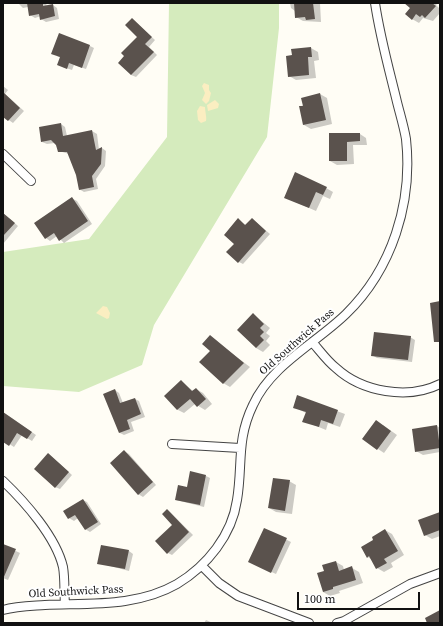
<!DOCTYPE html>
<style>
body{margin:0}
#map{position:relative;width:443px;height:626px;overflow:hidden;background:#fffdf5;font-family:"Source Serif 4",serif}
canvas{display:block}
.frame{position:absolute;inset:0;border:4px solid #111;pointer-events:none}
.scale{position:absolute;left:297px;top:592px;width:123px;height:18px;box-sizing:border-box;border:2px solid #111;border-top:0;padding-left:5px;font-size:12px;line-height:14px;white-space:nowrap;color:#111;-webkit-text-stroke:3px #fff;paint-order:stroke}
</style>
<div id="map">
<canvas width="443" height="626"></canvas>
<div class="frame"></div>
<div class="scale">100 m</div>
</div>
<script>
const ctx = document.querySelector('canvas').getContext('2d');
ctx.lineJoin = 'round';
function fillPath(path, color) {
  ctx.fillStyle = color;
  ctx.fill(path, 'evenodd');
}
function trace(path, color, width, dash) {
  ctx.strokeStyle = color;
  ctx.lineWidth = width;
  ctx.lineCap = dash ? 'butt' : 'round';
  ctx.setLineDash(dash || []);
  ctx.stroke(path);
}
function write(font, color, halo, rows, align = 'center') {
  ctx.font = font + ' "Source Serif 4",serif';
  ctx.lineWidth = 4;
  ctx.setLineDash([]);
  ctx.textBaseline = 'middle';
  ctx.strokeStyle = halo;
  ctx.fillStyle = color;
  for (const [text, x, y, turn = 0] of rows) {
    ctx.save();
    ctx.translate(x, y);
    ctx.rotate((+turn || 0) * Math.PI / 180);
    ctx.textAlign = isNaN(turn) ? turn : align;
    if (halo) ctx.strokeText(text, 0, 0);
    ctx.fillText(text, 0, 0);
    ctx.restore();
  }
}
fillPath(new Path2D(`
 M 169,3 L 279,3 L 279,28 L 267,137 L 154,325 L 142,365 L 79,392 L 3,386 L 3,252 L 89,239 L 167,137 Z`), '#d5ebbd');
fillPath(new Path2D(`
 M 204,83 L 209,85 L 209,90 L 211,93 L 209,101 L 206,104 L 202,100 L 205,93 L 202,86 Z
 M 215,100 L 219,104 L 218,108 L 208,111 L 207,105 Z
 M 200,106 L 205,107 C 205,111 207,118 206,121 L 201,123 L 198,120 L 197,111 Z
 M 103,306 L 107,307 L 110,313 L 109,318 L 107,319 L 96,313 Z`), '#fbeec1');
fillPath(new Path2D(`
 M 18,3 L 46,3 L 47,7 L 53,5 L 57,8 L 59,19 L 46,22 L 41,19 L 41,16 L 35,18 L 30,15 L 28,7 L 23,8 Z
 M 290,3 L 320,3 L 321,22 L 303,21 L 296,17 L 295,11 L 291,8 Z
 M 409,3 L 438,3 L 436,5 L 440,9 L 440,13 L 433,21 L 423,18 L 419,23 L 412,19 Z
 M 132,19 L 155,40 L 149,47 L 157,55 L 136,77 L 131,75 L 126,56 L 138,37 Z
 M 90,46 L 94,48 L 86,69 L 74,65 L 72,70 L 63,67 L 61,58 L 57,56 Z
 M 311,48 L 318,52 L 319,60 L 314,61 L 316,78 L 296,80 L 289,76 L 293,56 Z
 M 3,86 L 8,90 L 5,94 L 24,111 L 13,123 L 3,116 Z
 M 320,94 L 327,98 L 332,124 L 311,129 L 304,125 L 300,107 Z
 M 61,124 L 65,127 L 67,136 L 92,131 L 97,134 L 99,150 L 102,148 L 106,151 L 105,166 L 96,179 L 98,189 L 84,192 L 79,189 L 77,175 L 69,154 L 59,151 L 55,143 L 47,144 L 42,142 Z
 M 330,134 L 360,134 L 366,138 L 367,145 L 353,145 L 354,164 L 337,165 L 330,161 Z
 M 326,188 L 333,192 L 330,199 L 323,196 L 316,211 L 286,198 Z
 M 73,199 L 77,201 L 92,224 L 64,243 L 57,236 L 50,241 L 46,238 Z
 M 3,213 L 18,226 L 3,244 Z
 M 238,220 L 246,225 L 256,222 L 270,234 L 243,264 L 239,262 L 235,243 Z
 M 253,314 L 270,328 L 266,333 L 270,336 L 266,341 L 270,345 L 263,352 L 256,348 Z
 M 210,337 L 250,367 L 230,387 L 223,383 L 211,351 Z
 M 410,337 L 415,340 L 412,362 L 377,358 L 372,355 Z
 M 181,381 L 193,391 L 196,389 L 203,393 L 212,404 L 205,410 L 195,404 L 184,413 L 178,410 L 165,396 Z
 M 115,390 L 119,393 L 123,403 L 135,399 L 139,401 L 145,417 L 131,422 L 134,431 L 124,435 L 120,433 Z
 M 298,397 L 345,414 L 340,427 L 328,423 L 326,430 L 304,421 L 306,413 L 294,407 Z
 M 3,412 L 36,435 L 32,441 L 22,435 L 14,447 L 3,440 Z
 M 383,425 L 397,435 L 384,453 L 378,449 Z
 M 437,426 L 440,428 L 440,452 L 423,455 L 416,451 L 413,430 Z
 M 124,451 L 129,454 L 156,485 L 143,497 L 138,494 Z
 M 52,457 L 72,475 L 60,489 L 55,487 Z
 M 206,476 L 210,478 L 204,507 L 176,500 L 188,488 Z
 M 289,481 L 296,485 L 292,514 L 276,512 L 269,508 Z
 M 83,500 L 87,502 L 101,524 L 90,532 L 85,529 L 78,518 L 74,521 L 69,518 L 65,511 Z
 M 168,510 L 193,535 L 172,555 L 168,553 L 174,525 Z
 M 440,513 L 440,536 L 432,539 L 425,535 Z
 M 265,529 L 291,542 L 276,574 L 254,564 Z
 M 385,530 L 392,534 L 404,555 L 391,563 L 393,567 L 384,572 L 377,568 L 372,560 L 368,557 L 375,540 Z
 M 3,545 L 20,553 L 8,580 L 3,578 Z
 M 129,551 L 133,554 L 129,571 L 99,563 Z
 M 336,562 L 343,566 L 344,570 L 352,568 L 359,572 L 363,583 L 339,591 L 340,593 L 330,596 L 323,592 L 325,571 Z
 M 206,620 L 213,623 L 204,623 Z`), '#0003');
fillPath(new Path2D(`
 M 27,3 L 43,3 L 43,6 L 53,4 L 55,16 L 40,20 L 39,14 L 29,16 Z
 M 294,3 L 313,3 L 315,19 L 306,20 L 305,17 L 295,18 Z
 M 404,3 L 432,3 L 436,6 L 425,18 L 422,15 L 420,17 L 416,14 L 412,20 L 405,14 L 410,8 Z
 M 132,18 L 152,37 L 145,44 L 154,52 L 131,75 L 118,63 L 124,56 L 121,53 L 137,37 L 125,25 Z
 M 59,33 L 90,45 L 82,68 L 69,63 L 67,69 L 57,65 L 60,57 L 51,54 Z
 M 311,47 L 312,57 L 308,57 L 309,75 L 288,77 L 286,56 L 292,55 L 291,49 Z
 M 3,92 L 20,108 L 8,121 L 3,117 Z
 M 320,93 L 326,120 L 303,125 L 299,106 L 303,106 L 301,98 Z
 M 61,123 L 63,136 L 92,130 L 96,150 L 102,147 L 101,164 L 92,176 L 94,187 L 79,190 L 76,175 L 67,152 L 58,152 L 56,145 L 51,140 L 41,142 L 39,127 Z
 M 329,133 L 360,133 L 360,141 L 347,142 L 347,161 L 329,161 Z
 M 295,172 L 327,187 L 323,195 L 316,192 L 309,208 L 284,198 Z
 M 72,197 L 88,221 L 59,241 L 54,233 L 45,239 L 34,223 Z
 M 3,213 L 15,223 L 3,236 Z
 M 238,218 L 245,225 L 252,218 L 266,231 L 238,263 L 226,252 L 234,244 L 224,235 Z
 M 440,301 L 440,342 L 434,342 L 430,303 Z
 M 253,313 L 264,324 L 260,328 L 264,332 L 260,336 L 264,340 L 256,348 L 237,330 Z
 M 374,332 L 411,336 L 408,360 L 371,356 Z
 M 210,335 L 244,363 L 223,384 L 199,362 L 210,351 L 202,344 Z
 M 181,380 L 192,391 L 196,388 L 206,399 L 197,407 L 190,399 L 177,410 L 164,396 Z
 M 115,389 L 120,403 L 135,398 L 141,414 L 127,420 L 130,429 L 119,433 L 103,394 Z
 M 297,395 L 338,410 L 333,424 L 321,420 L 319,427 L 302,422 L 306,412 L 293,408 Z
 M 3,412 L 32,432 L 27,439 L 17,433 L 9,446 L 3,442 Z
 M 376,420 L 391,431 L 377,450 L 362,439 Z
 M 437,425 L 440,448 L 415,452 L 412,429 Z
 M 124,450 L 153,482 L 138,495 L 110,463 Z
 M 48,453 L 69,472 L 55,488 L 34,469 Z
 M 190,471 L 206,475 L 200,505 L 175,500 L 178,485 L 187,487 Z
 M 273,478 L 290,480 L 285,511 L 268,508 Z
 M 83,499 L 98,522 L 85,530 L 75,515 L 68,519 L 63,511 Z
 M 167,509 L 189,532 L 167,554 L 155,541 L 172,525 L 162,514 Z
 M 440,512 L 440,530 L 424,536 L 418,520 Z
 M 264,528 L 287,538 L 271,573 L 248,562 Z
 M 385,529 L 398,551 L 384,559 L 387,563 L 376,569 L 369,556 L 367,558 L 361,547 L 373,540 L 372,537 Z
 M 3,544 L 16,549 L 3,579 Z
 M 101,545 L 129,550 L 125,569 L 97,564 Z
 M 336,561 L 339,571 L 352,566 L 356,580 L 333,587 L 333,589 L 323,592 L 317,573 L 324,571 L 322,565 Z
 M 440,610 L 440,623 L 427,623 L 425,618 Z`), '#5a524d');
const minor = new Path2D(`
 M 3,154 L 31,181
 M 313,343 C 320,351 327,361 336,368 C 362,392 408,400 440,384
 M 172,444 L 240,448
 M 3,481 C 25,502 56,537 63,567 C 65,579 64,592 65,604
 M 202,566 L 219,583 L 238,596 L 309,623
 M 3,610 C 17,606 31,606 45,605 C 90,603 137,607 177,584 C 207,566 232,535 237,500 C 243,465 236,440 253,405 C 271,365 315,344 346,314 C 392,269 413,203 406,139 C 404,127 400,114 397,102 C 389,69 380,37 375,3
 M 337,623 L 344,621 L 410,584 L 440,573`);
trace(minor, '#444', 10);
trace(minor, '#fff', 8);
write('11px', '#111', '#fff', [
 ["Old Southwick Pass",297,342,-41],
 ["Old Southwick Pass",76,592,-3]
]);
</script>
